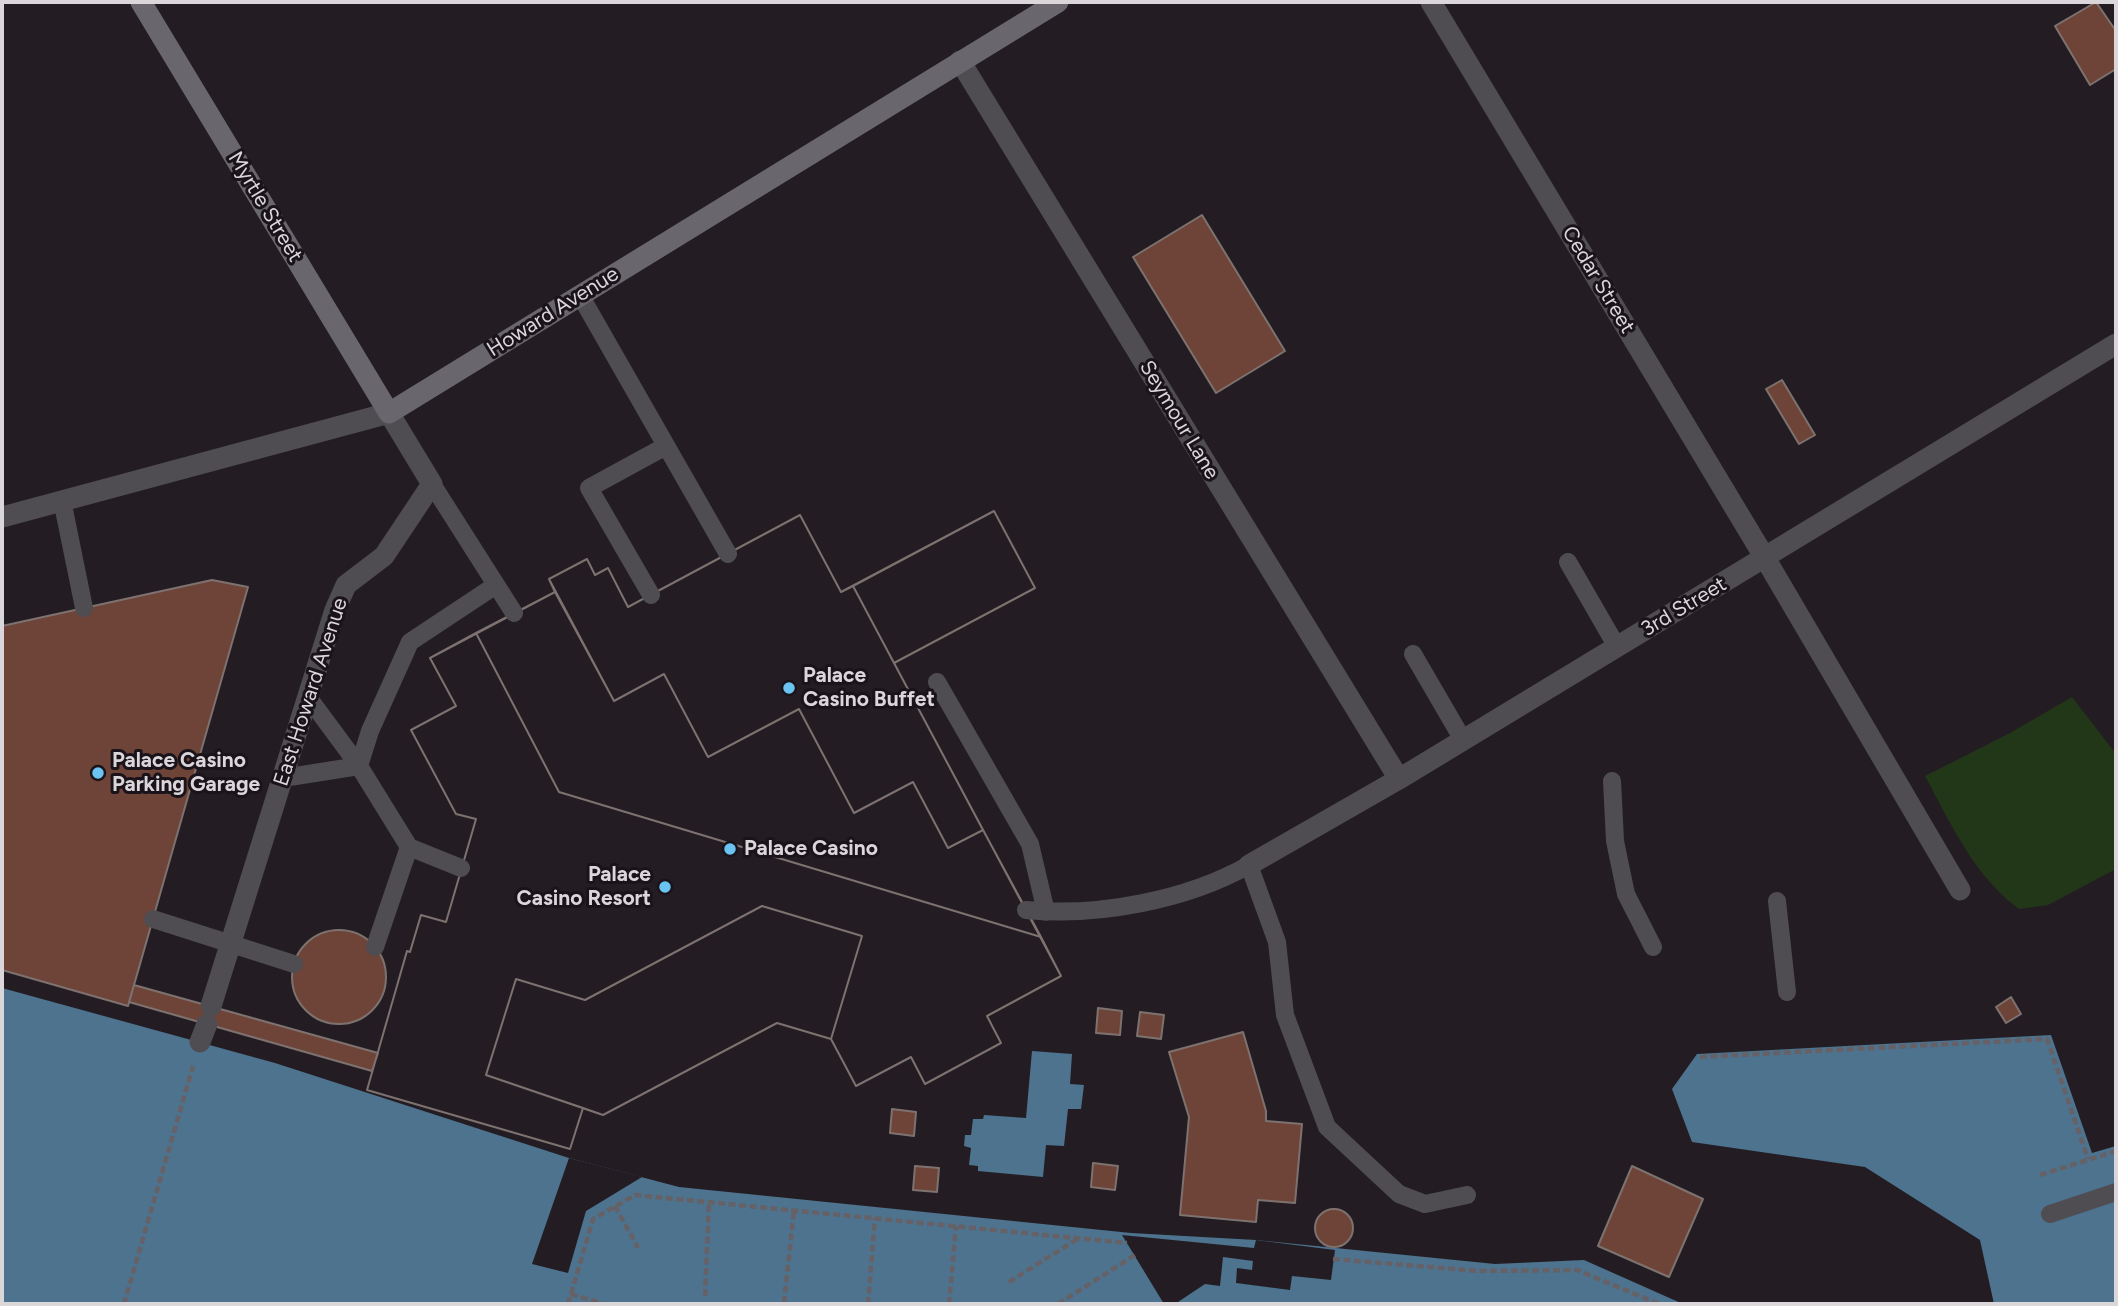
<!DOCTYPE html>
<style>
body{margin:0}
#map{position:relative;width:2118px;height:1306px;overflow:hidden;background:#231d23;font-family:Figtree,sans-serif}
canvas{display:block}
.frame{position:absolute;inset:0;border:4px solid #dad6da;pointer-events:none}
</style>
<div id="map">
<canvas width="2118" height="1306"></canvas>
<div class="frame"></div>
</div>
<script>
const ctx = document.querySelector('canvas').getContext('2d');
ctx.lineJoin = 'round';
function fillPath(path, color) {
  ctx.fillStyle = color;
  ctx.fill(path, 'evenodd');
}
function trace(path, color, width, dash) {
  ctx.strokeStyle = color;
  ctx.lineWidth = width;
  ctx.lineCap = dash ? 'butt' : 'round';
  ctx.setLineDash(dash || []);
  ctx.stroke(path);
}
function write(font, color, halo, rows, align = 'center') {
  ctx.font = font + ' Figtree,sans-serif';
  ctx.lineWidth = 6;
  ctx.setLineDash([]);
  ctx.textBaseline = 'middle';
  ctx.strokeStyle = halo;
  ctx.fillStyle = color;
  for (const [text, x, y, turn = 0] of rows) {
    ctx.save();
    ctx.translate(x, y);
    ctx.rotate((+turn || 0) * Math.PI / 180);
    ctx.textAlign = isNaN(turn) ? turn : align;
    if (halo) ctx.strokeText(text, 0, 0);
    ctx.fillText(text, 0, 0);
    ctx.restore();
  }
}
fillPath(new Path2D(`
 M 2072,697 L 2116,754 L 2116,869 L 2048,905 L 2019,909 C 1974,876 1951,824 1925,776 L 2010,733 Z`), '#223618');
fillPath(new Path2D(`
 M 2,988 L 275,1063 L 569,1158 L 679,1187 L 1131,1233 L 1256,1240 L 1495,1264 L 1584,1260 L 1683,1304 L 2,1304 Z
 M 2051,1035 L 2092,1153 L 2116,1146 L 2116,1304 L 1994,1304 L 1980,1240 L 1865,1167 L 1692,1142 L 1672,1089 L 1697,1054 Z
 M 1032,1051 L 1072,1054 L 1070,1084 L 1084,1085 L 1081,1109 L 1068,1109 L 1064,1146 L 1046,1145 L 1043,1177 L 978,1171 L 978,1166 L 969,1165 L 971,1148 L 964,1146 L 965,1135 L 971,1135 L 973,1119 L 983,1119 L 984,1115 L 1026,1118 Z`), '#4d738f');
fillPath(new Path2D(`
 M 569,1158 L 642,1177 L 586,1211 L 568,1273 L 532,1264 Z
 M 1122,1235 L 1254,1248 L 1256,1240 L 1335,1250 L 1331,1280 L 1292,1276 L 1290,1290 L 1236,1283 L 1237,1268 L 1252,1270 L 1253,1261 L 1223,1257 L 1220,1286 L 1205,1284 L 1175,1304 L 1164,1304 Z`), '#231d23');
const building = new Path2D(`
 M 2096,2 L 2116,31 L 2116,69 L 2090,85 L 2055,26 Z
 M 1202,215 L 1285,351 L 1216,393 L 1133,257 Z
 M 1782,380 L 1815,435 L 1799,444 L 1766,389 Z
 M 994,511 L 1035,588 L 894,663 L 853,586 Z
 M 994,511 L 1035,588 L 894,663 L 1061,976 L 987,1016 L 1001,1043 L 925,1084 L 911,1057 L 856,1086 L 831,1039 L 777,1023 L 603,1115 L 583,1108 L 570,1149 L 367,1090 L 407,951 L 410,952 L 421,915 L 446,922 L 476,819 L 456,814 L 411,730 L 456,706 L 430,658 L 555,592 L 549,579 L 587,559 L 595,575 L 608,568 L 628,607 L 800,515 L 841,592 Z
 M 800,515 L 841,592 L 853,586 L 983,830 L 948,848 L 913,782 L 854,813 L 799,709 L 708,757 L 664,674 L 614,701 L 549,579 L 587,559 L 595,575 L 608,568 L 628,607 Z
 M 212,580 L 248,587 L 128,1006 L 2,970 L 2,626 Z
 M 555,592 L 614,701 L 664,674 L 708,757 L 799,709 L 854,813 L 913,782 L 948,848 L 983,830 L 1041,937 L 559,792 L 476,633 Z
 M 476,633 L 559,792 L 1041,937 L 1061,976 L 987,1016 L 1001,1043 L 925,1084 L 911,1057 L 856,1086 L 831,1039 L 862,936 L 762,906 L 585,1000 L 516,979 L 486,1075 L 583,1108 L 570,1149 L 367,1090 L 407,951 L 410,952 L 421,915 L 446,922 L 476,819 L 456,814 L 411,730 L 456,706 L 430,658 Z
 M 762,906 L 862,936 L 831,1039 L 777,1023 L 603,1115 L 486,1075 L 516,979 L 585,1000 Z
 M292 977a47 47 0 1 1 94 0a47 47 0 1 1-94 0Z
 M 134,985 L 378,1053 L 372,1071 L 129,1002 Z
 M 2011,997 L 2021,1014 L 2006,1023 L 1996,1007 Z
 M 1098,1008 L 1122,1011 L 1120,1035 L 1096,1033 Z
 M 1140,1012 L 1164,1015 L 1161,1039 L 1137,1036 Z
 M 1243,1032 L 1266,1111 L 1266,1121 L 1302,1124 L 1295,1203 L 1258,1200 L 1256,1222 L 1180,1215 L 1189,1117 L 1169,1052 Z
 M 892,1109 L 916,1112 L 914,1136 L 890,1133 Z
 M 1093,1163 L 1118,1166 L 1115,1190 L 1091,1187 Z
 M 915,1166 L 939,1168 L 937,1192 L 913,1190 Z
 M 1632,1166 L 1703,1199 L 1669,1277 L 1598,1246 Z
 M1315 1228a19 19 0 1 1 38 0a19 19 0 1 1-38 0Z`);
fillPath(building, '#6e4438');
trace(building, '#7d726f', 2);
trace(new Path2D(`
 M 1700,1057 L 2047,1039 L 2088,1159
 M 2040,1175 L 2116,1151
 M 615,1206 L 638,1248
 M 1333,1259 L 1479,1271 L 1577,1270 L 1659,1304
 M 1009,1282 L 1079,1238
 M 571,1294 L 604,1304
 M 705,1296 L 709,1202
 M 784,1303 L 794,1210
 M 124,1304 L 193,1066
 M 568,1304 L 593,1219 L 635,1195 L 1127,1243
 M 868,1304 L 875,1218
 M 949,1304 L 956,1226
 M 1058,1304 L 1135,1255`), '#666166', 4.5, [7, 3.5]);
trace(new Path2D(`
 M 580,295 L 728,554
 M 432,484 L 514,613
 M 62,500 L 84,608
 M 1568,562 L 1617,647
 M 651,595 L 589,488 L 666,446
 M 1413,654 L 1463,740
 M 937,682 L 1030,844 L 1046,912
 M 308,697 L 359,766 L 409,847 L 461,868
 M 359,766 L 370,731 L 410,642 L 496,585
 M 283,778 L 359,766
 M 1612,781 L 1615,841 L 1626,894 L 1653,947
 M 1777,901 L 1787,992
 M 1026,910 C 1098,917 1187,900 1249,865 L 1277,942 L 1285,1015 L 1327,1127 L 1399,1194 L 1425,1204 L 1467,1195
 M 153,919 L 294,964
 M 375,947 L 409,847
 M 2050,1214 L 2116,1192`), '#4f4d51', 18);
trace(new Path2D(`
 M 1431,2 L 1765,558 L 1960,890
 M 960,61 L 1399,779
 M 2,517 L 389,413 L 432,484 L 384,556 L 346,585 L 335,610 L 211,1006
 M 1249,865 L 1399,779 L 2116,344
 M 200,1042 L 207,1024`), '#4f4d51', 21);
trace(new Path2D(`
 M 141,2 L 389,413 L 1058,2`), '#69676d', 21);
for (const [x, y, r, color] of [
 [789,688,7,"#6bc3f2"],
 [98,773,7,"#6bc3f2"],
 [730,849,7,"#6bc3f2"],
 [665,887,7,"#6bc3f2"]
]) {
  const dot = new Path2D();
  dot.arc(x, y, r, 0, 2 * Math.PI);
  ctx.fillStyle = color;
  ctx.fill(dot);
  trace(dot, '#1a141a', 2.5);
}
write('21px', '#dad6da', '#1a141a', [
 ["Myrtle Street",265,207,59],
 ["Cedar Street",1598,280,59],
 ["Howard Avenue",553,312,-32],
 ["Seymour Lane",1179,420,59],
 ["3rd Street",1684,607,-31],
 ["East Howard Avenue",311,692,-72]
]);
write('bold 21px', '#dad6da', '#1a141a', [
 ["Palace",803,676],
 ["Casino Buffet",803,700],
 ["Palace Casino",112,761],
 ["Parking Garage",112,785],
 ["Palace Casino",744,849],
 ["Palace",651,875,"right"],
 ["Casino Resort",651,899,"right"]
], 'left');
</script>
